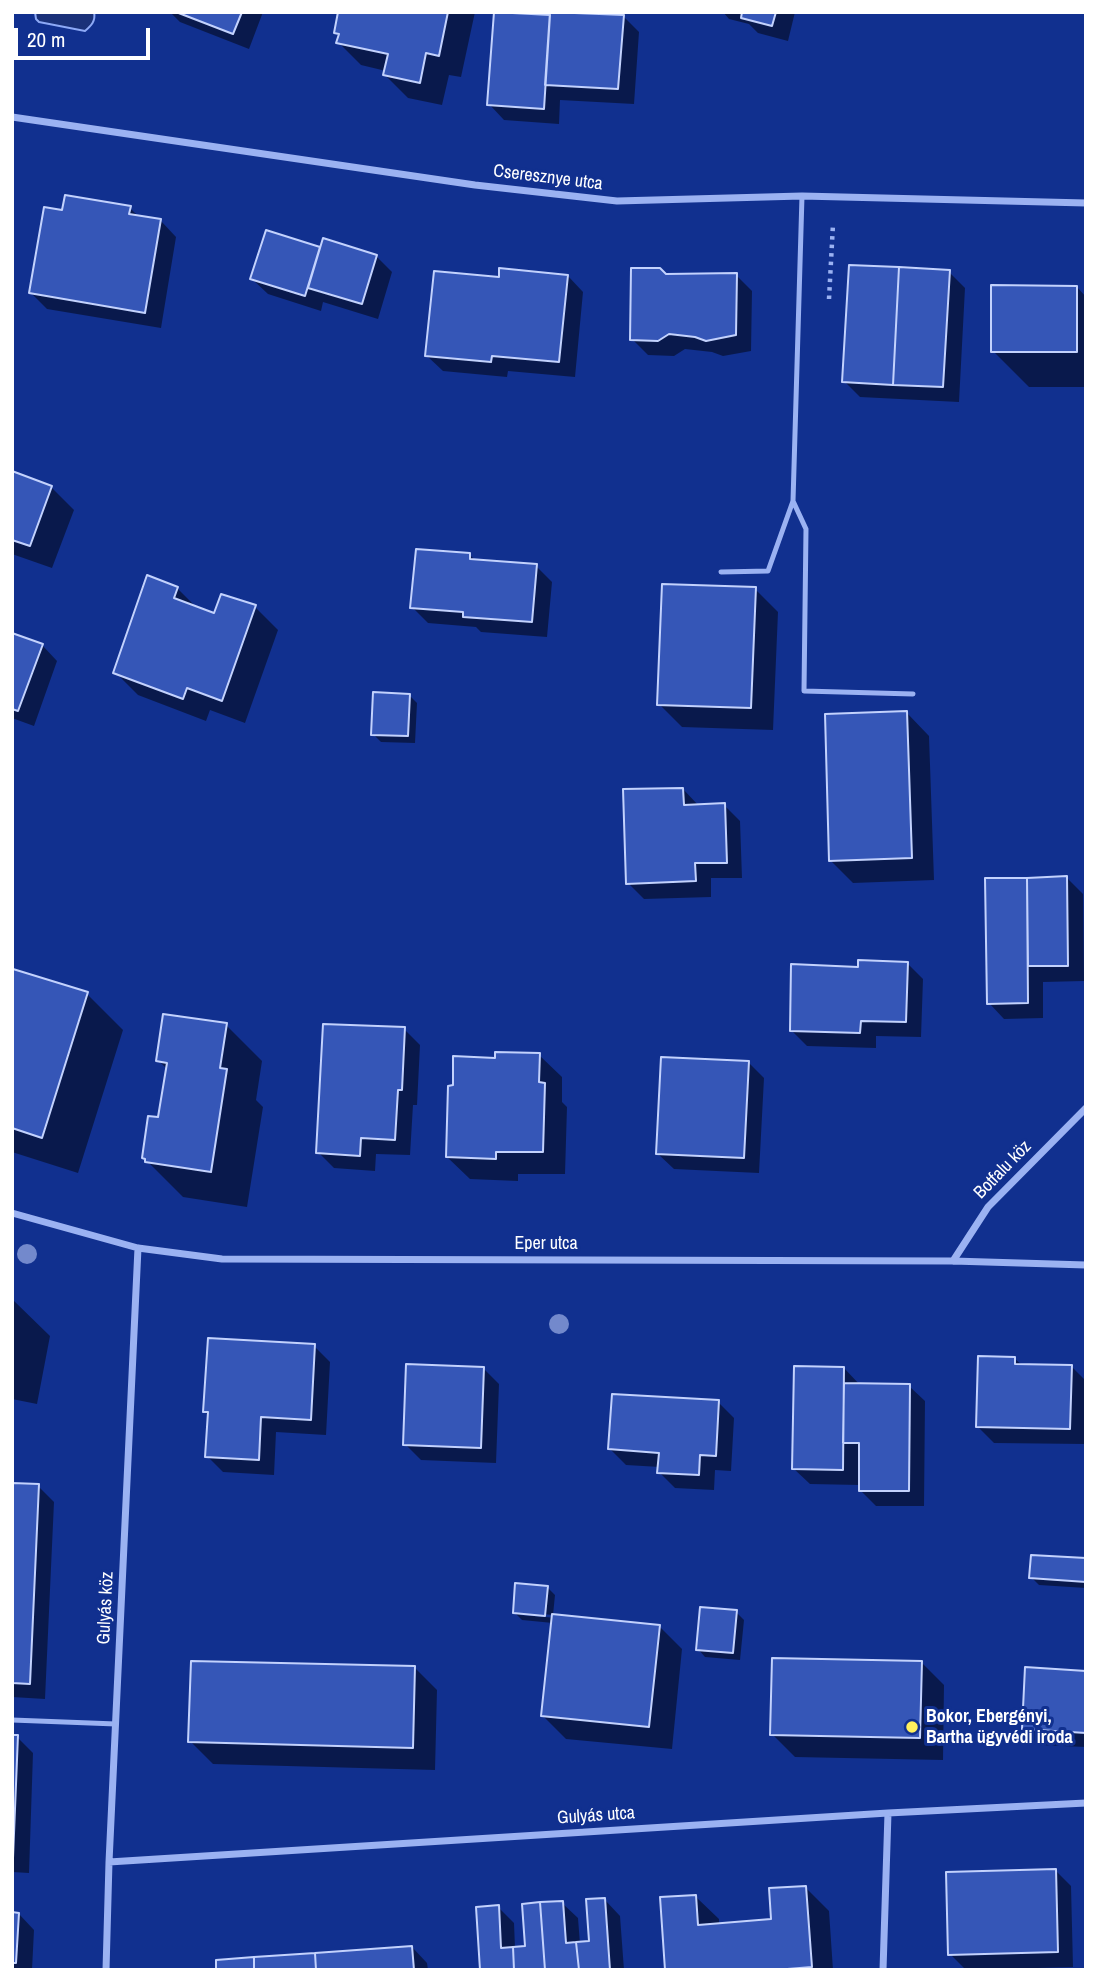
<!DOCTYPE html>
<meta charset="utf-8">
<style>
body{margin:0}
#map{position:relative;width:1098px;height:1982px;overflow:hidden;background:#11308f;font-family:"Archivo Narrow",sans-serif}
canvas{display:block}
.frame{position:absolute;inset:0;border:14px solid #fff;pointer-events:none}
.scale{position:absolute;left:14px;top:28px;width:136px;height:32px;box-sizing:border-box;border:4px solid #fff;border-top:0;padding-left:9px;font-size:21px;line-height:24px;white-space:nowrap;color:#fff;-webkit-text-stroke:5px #11308f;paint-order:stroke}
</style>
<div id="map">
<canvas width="1098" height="1982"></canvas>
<div class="frame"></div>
<div class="scale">20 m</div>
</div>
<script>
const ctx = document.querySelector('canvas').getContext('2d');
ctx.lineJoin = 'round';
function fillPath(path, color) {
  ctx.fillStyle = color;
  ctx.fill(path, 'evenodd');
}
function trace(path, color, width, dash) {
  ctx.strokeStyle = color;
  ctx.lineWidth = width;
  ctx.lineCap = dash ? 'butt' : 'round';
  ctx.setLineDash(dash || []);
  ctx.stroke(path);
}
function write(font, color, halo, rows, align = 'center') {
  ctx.font = font + ' "Archivo Narrow",sans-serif';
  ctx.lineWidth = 6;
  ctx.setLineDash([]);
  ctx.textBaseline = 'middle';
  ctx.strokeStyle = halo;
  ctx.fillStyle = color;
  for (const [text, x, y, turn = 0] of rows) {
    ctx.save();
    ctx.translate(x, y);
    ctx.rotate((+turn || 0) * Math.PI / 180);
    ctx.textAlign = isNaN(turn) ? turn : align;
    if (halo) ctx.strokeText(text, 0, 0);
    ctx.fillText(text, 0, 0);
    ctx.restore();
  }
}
const water = new Path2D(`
 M 35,12 L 94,12 C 96,21 91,26 85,31 L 39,22 L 36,19 Z`);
fillPath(water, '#1a3179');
trace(water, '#8da9f6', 2);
fillPath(new Path2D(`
 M 170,12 L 263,12 L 249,49 L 180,22 Z
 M 340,12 L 475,12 L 461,77 L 449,75 L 442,105 L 408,98 L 385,75 L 386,71 L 361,65 L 338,42 L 340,36 L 336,32 Z
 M 552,12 L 623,16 L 639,32 L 634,104 L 560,100 L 559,124 L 504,120 L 489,104 L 552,17 Z
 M 723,12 L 795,12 L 788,41 L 758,33 L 749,24 L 729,19 Z
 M 130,208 L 140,218 L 161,221 L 176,237 L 161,328 L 47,309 L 31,293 L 63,212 Z
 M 267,232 L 321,249 L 376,256 L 392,272 L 378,319 L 323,302 L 321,311 L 268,294 L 252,279 Z
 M 949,272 L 965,288 L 959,402 L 860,397 L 844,381 Z
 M 665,275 L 736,275 L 752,291 L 751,351 L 723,356 L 712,352 L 685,349 L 674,356 L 648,355 L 632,339 Z
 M 568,276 L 583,292 L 575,377 L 508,371 L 507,377 L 443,371 L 427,356 L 500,279 Z
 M 1077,287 L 1086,297 L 1086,387 L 1029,387 L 993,351 Z
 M 12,473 L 51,487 L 74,510 L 52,568 L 12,554 Z
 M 470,555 L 476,561 L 536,566 L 552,582 L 547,637 L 481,632 L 476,627 L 428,623 L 412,607 Z
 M 177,588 L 198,609 L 215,615 L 255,607 L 278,630 L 245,723 L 210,710 L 206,721 L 138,695 L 115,672 Z
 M 755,589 L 778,612 L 773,730 L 682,727 L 659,704 Z
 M 12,635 L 42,645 L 57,661 L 34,726 L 12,718 Z
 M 409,695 L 417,703 L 415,743 L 381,742 L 373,734 Z
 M 907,713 L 929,736 L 934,880 L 853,883 L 830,860 Z
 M 683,789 L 699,806 L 724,805 L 740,821 L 742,878 L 711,878 L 711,897 L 644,899 L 628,883 Z
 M 1067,878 L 1083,894 L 1084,981 L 1043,982 L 1043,1018 L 1004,1019 L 989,1003 L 987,880 Z
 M 907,963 L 923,979 L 921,1037 L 876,1036 L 876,1048 L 807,1046 L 791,1030 L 859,969 Z
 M 14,971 L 87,994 L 123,1030 L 78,1173 L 12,1152 Z
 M 226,1025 L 262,1061 L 256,1100 L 263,1107 L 247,1207 L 183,1197 L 147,1161 L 160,1119 L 168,1070 L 158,1060 Z
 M 404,1029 L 420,1045 L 417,1105 L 413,1105 L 410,1155 L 376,1154 L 375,1171 L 334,1168 L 318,1152 Z
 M 539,1055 L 562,1077 L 562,1102 L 567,1107 L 565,1174 L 518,1174 L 518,1181 L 470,1179 L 447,1157 L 497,1060 Z
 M 748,1062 L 764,1078 L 759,1173 L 674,1169 L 658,1154 Z
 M 12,1299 L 50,1336 L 37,1404 L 12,1399 Z
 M 314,1346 L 330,1362 L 326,1435 L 276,1432 L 274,1475 L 223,1472 L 207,1456 L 209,1416 L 205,1412 Z
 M 1014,1358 L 1022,1365 L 1071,1366 L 1086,1381 L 1085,1444 L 994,1443 L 978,1427 Z
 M 844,1368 L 860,1385 L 909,1386 L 925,1401 L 924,1506 L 876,1506 L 860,1490 L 860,1485 L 810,1484 L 794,1469 Z
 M 484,1369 L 499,1384 L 496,1463 L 421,1460 L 405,1444 Z
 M 718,1402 L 734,1418 L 731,1471 L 715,1470 L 714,1490 L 675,1488 L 659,1472 L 660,1467 L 626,1465 L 610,1449 Z
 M 12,1485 L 38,1486 L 54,1502 L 45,1699 L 12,1697 Z
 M 1086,1559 L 1086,1588 L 1039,1585 L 1031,1577 Z
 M 548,1588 L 555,1595 L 553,1615 L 520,1612 L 520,1615 L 659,1626 L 682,1649 L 672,1749 L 566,1739 L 543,1716 L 553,1623 L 522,1620 L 514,1612 Z
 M 736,1612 L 744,1620 L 740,1660 L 705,1657 L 698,1649 Z
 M 921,1662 L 944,1685 L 943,1760 L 795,1757 L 772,1734 Z
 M 415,1668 L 437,1690 L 435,1770 L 213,1764 L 190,1741 Z
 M 1086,1673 L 1086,1747 L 1039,1745 L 1023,1729 Z
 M 12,1737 L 17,1737 L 33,1753 L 29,1873 L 12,1872 Z
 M 1055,1870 L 1071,1886 L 1073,1967 L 966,1970 L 950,1954 Z
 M 806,1888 L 829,1911 L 833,1970 L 667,1970 L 696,1897 L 719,1919 L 719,1925 L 773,1920 Z
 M 605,1900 L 620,1916 L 624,1970 L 482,1970 L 498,1907 L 514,1923 L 515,1948 L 527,1947 L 562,1903 L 578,1918 L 580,1944 L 591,1943 Z
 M 12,1914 L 19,1914 L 34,1930 L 32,1970 L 12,1970 Z
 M 412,1947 L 427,1963 L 428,1970 L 218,1970 Z`), '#0007');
const building = new Path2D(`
 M 176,12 L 242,12 L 233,34 Z
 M 338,12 L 448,12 L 439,56 L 426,53 L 420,83 L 383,75 L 388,54 L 336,43 L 339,34 L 334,33 Z
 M 494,12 L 550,15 L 544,109 L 487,105 Z
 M 550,12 L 624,15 L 618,89 L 545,85 Z
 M 742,12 L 776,12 L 772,26 L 741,18 Z
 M 65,195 L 131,206 L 129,214 L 161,219 L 145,313 L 29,293 L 44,207 L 62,210 Z
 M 266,230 L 320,247 L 305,296 L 250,279 Z
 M 323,238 L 377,255 L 362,304 L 308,288 Z
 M 849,265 L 899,267 L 893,385 L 842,382 Z
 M 899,267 L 950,270 L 943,387 L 893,385 Z
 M 499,268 L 568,275 L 559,362 L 492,356 L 491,362 L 425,356 L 434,271 L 499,277 Z
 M 631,268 L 660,268 L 666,274 L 737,273 L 736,335 L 706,341 L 695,337 L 669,334 L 658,341 L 630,340 Z
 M 991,285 L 1077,286 L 1077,352 L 991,352 Z
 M 12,471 L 52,486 L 30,546 L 12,540 Z
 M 416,549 L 470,553 L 470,559 L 537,564 L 532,622 L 463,617 L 463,612 L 410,608 Z
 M 147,575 L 178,587 L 174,598 L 214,613 L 221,594 L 256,605 L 222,701 L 187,688 L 183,699 L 113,673 Z
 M 662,584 L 756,587 L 751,708 L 657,705 Z
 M 12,633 L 43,644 L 18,711 L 12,709 Z
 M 373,692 L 410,694 L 408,736 L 371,735 Z
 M 907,711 L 912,858 L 829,861 L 825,714 Z
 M 683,788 L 684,805 L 725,803 L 727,863 L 695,863 L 696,881 L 626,884 L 623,789 Z
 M 1067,876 L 1068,966 L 1028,966 L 1027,878 Z
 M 985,878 L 1027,878 L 1028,1003 L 987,1004 Z
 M 858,960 L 908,962 L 906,1022 L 861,1021 L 860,1033 L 790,1031 L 791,964 L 858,967 Z
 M 13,969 L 88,992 L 42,1138 L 12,1128 Z
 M 163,1014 L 227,1023 L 220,1068 L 227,1069 L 211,1172 L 145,1162 L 145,1159 L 142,1158 L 148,1116 L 158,1117 L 167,1063 L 156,1061 Z
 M 323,1024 L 405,1027 L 402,1090 L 398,1090 L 395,1140 L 361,1138 L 360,1156 L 316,1153 Z
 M 495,1052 L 540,1053 L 539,1082 L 545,1083 L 543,1152 L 496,1152 L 496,1159 L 446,1157 L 448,1086 L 453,1085 L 453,1056 L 495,1058 Z
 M 661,1057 L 749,1061 L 744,1158 L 656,1154 Z
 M 208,1338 L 315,1344 L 311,1420 L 261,1417 L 259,1460 L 205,1457 L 208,1412 L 203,1412 Z
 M 978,1356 L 1015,1357 L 1015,1364 L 1072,1365 L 1070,1429 L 976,1427 Z
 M 406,1364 L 484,1367 L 481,1448 L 403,1445 Z
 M 794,1366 L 844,1367 L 843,1470 L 792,1469 Z
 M 844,1383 L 910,1384 L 909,1491 L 859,1491 L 859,1443 L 843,1443 Z
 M 612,1394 L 719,1400 L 716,1456 L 700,1455 L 699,1475 L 657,1473 L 659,1453 L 608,1449 Z
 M 12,1483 L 39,1484 L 30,1684 L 12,1683 Z
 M 1031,1555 L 1086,1558 L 1086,1582 L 1029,1578 Z
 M 515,1583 L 548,1586 L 545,1616 L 513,1613 Z
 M 700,1607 L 737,1610 L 733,1653 L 696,1650 Z
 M 552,1614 L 660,1625 L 649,1727 L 541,1716 Z
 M 772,1658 L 922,1661 L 920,1738 L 770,1735 Z
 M 191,1661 L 415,1666 L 413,1748 L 188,1742 Z
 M 1025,1667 L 1086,1671 L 1086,1733 L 1022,1729 Z
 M 12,1735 L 18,1735 L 13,1858 L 12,1858 Z
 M 1056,1869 L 1058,1952 L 948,1955 L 946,1872 Z
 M 806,1886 L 812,1967 L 775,1970 L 665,1970 L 660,1897 L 696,1895 L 698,1925 L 771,1919 L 769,1888 Z
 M 605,1898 L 610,1970 L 579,1970 L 576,1942 L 589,1941 L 586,1899 Z
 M 563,1901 L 566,1943 L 576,1942 L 579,1970 L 545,1970 L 540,1902 Z
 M 540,1902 L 545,1970 L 514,1970 L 513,1947 L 525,1946 L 522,1904 Z
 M 499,1905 L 501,1948 L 513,1947 L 514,1970 L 480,1970 L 476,1907 Z
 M 12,1912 L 19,1913 L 16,1963 L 12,1963 Z
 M 412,1946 L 414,1970 L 316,1970 L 315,1953 Z
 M 315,1953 L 316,1970 L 254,1970 L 254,1957 Z
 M 254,1957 L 254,1970 L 216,1970 L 216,1960 Z`);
fillPath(building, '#3556b7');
trace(building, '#c3d2fd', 2);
trace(new Path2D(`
 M 829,299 L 833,224`), '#9bb2f2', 4.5, [3.5, 5]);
trace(new Path2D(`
 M 793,501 L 806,529 L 804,691 L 913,694
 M 721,572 L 768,571 L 793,501 L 802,196
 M 12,1720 L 116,1724`), '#9bb2f2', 5);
trace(new Path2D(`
 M 12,117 L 475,185 L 617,201 L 802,196 L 1086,203
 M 12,1213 L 138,1248 L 222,1259 L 953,1261 L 1086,1265
 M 953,1261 L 988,1207 L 1086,1108
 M 109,1862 L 888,1813 L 1086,1803
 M 106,1970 L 109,1862 L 138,1248
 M 883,1970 L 888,1813`), '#9bb2f2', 7);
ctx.fillStyle = '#7389cc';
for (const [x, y] of [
 [27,1254],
 [559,1324]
]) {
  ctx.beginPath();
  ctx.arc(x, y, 10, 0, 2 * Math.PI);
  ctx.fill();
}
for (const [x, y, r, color] of [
 [912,1727,7,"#ffef5d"]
]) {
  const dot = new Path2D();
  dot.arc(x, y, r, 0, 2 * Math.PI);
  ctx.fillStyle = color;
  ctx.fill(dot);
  trace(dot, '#11308f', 2.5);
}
write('18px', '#fff', '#11308f', [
 ["Cseresznye utca",548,178,7],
 ["Botfalu köz",1003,1170,-46],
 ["Eper utca",546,1244],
 ["Gulyás köz",106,1608,-87],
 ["Gulyás utca",596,1816,-4]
]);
write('bold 18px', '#fff', '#11308f', [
 ["Bokor, Ebergényi,",926,1717],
 ["Bartha ügyvédi iroda",926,1738]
], 'left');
</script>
